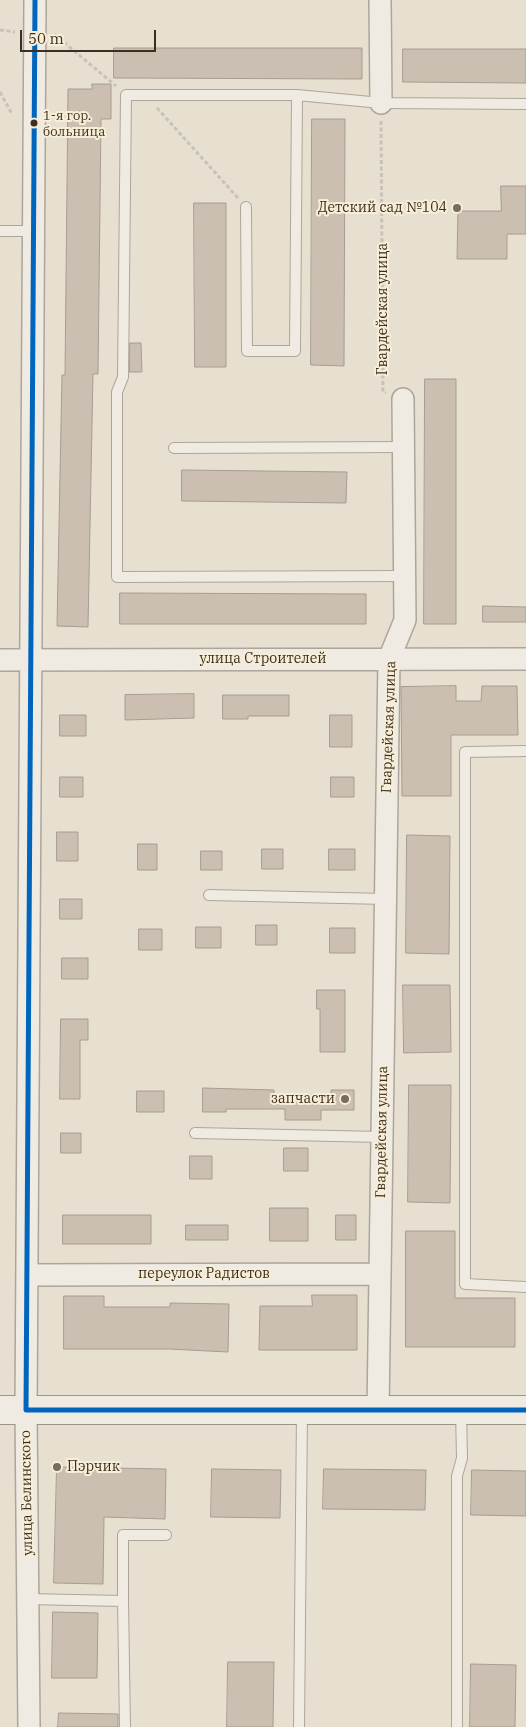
<!DOCTYPE html>
<meta charset="utf-8">
<style>
body{margin:0}
#map{position:relative;width:526px;height:1727px;overflow:hidden;background:#e7e0d1;font-family:"IBM Plex Serif",serif}
canvas{display:block}
.scale{position:absolute;left:20px;top:30px;width:136px;height:22px;box-sizing:border-box;border:2px solid #3d2e20;border-top:0;padding-left:6px;font-size:15px;line-height:18px;white-space:nowrap;color:#3d2e20;-webkit-text-stroke:4px #f7eed8;paint-order:stroke}
</style>
<div id="map">
<canvas width="526" height="1727"></canvas>
<div class="scale">50 m</div>
</div>
<script>
const ctx = document.querySelector('canvas').getContext('2d');
ctx.lineJoin = 'round';
function fillPath(path, color) {
  ctx.fillStyle = color;
  ctx.fill(path, 'evenodd');
}
function trace(path, color, width, dash) {
  ctx.strokeStyle = color;
  ctx.lineWidth = width;
  ctx.lineCap = dash ? 'butt' : 'round';
  ctx.setLineDash(dash || []);
  ctx.stroke(path);
}
function write(font, color, halo, rows, align = 'center') {
  ctx.font = font + ' "IBM Plex Serif",serif';
  ctx.lineWidth = 4;
  ctx.setLineDash([]);
  ctx.textBaseline = 'middle';
  ctx.strokeStyle = halo;
  ctx.fillStyle = color;
  for (const [text, x, y, turn = 0] of rows) {
    ctx.save();
    ctx.translate(x, y);
    ctx.rotate((+turn || 0) * Math.PI / 180);
    ctx.textAlign = isNaN(turn) ? turn : align;
    if (halo) ctx.strokeText(text, 0, 0);
    ctx.fillText(text, 0, 0);
    ctx.restore();
  }
}
const building = new Path2D(`
 M 114,48 L 362,48 L 362,79 L 114,78 Z
 M 403,49 L 526,49 L 526,83 L 403,82 Z
 M 92,84 L 111,84 L 111,119 L 101,119 L 98,374 L 93,374 L 88,627 L 57,626 L 62,375 L 65,375 L 68,89 L 92,89 Z
 M 312,119 L 345,119 L 344,366 L 311,365 Z
 M 501,186 L 526,186 L 526,234 L 507,234 L 507,259 L 457,259 L 458,211 L 501,211 Z
 M 194,203 L 226,203 L 226,367 L 195,367 Z
 M 130,343 L 141,343 L 142,372 L 130,372 Z
 M 425,379 L 456,379 L 456,624 L 424,624 Z
 M 182,470 L 347,472 L 346,503 L 182,501 Z
 M 120,593 L 366,594 L 366,624 L 120,624 Z
 M 483,606 L 526,607 L 526,622 L 483,622 Z
 M 456,686 L 456,701 L 481,701 L 482,686 L 517,686 L 518,735 L 451,735 L 451,796 L 402,796 L 401,687 Z
 M 194,694 L 194,718 L 125,720 L 125,695 Z
 M 223,695 L 289,695 L 289,716 L 248,716 L 248,719 L 223,719 Z
 M 60,715 L 86,715 L 86,736 L 60,736 Z
 M 330,715 L 352,715 L 352,747 L 330,747 Z
 M 60,777 L 83,777 L 83,797 L 60,797 Z
 M 331,777 L 354,777 L 354,797 L 331,797 Z
 M 57,832 L 78,832 L 78,861 L 57,861 Z
 M 407,835 L 450,836 L 449,954 L 406,953 Z
 M 138,844 L 157,844 L 157,870 L 138,870 Z
 M 262,849 L 283,849 L 283,869 L 262,869 Z
 M 329,849 L 355,849 L 355,870 L 329,870 Z
 M 201,851 L 222,851 L 222,870 L 201,870 Z
 M 60,899 L 82,899 L 82,919 L 60,919 Z
 M 256,925 L 277,925 L 277,945 L 256,945 Z
 M 196,927 L 221,927 L 221,948 L 196,948 Z
 M 330,928 L 355,928 L 355,953 L 330,953 Z
 M 139,929 L 162,929 L 162,950 L 139,950 Z
 M 62,958 L 88,958 L 88,979 L 62,979 Z
 M 403,985 L 450,985 L 451,1052 L 404,1053 Z
 M 317,990 L 345,990 L 345,1052 L 320,1052 L 320,1009 L 317,1009 Z
 M 61,1019 L 88,1019 L 88,1040 L 80,1040 L 80,1099 L 60,1099 Z
 M 409,1085 L 451,1085 L 450,1203 L 408,1202 Z
 M 203,1088 L 274,1090 L 274,1095 L 331,1095 L 331,1090 L 354,1090 L 354,1110 L 321,1110 L 321,1120 L 285,1120 L 285,1109 L 226,1109 L 226,1112 L 203,1112 Z
 M 137,1091 L 164,1091 L 164,1112 L 137,1112 Z
 M 61,1133 L 81,1133 L 81,1153 L 61,1153 Z
 M 284,1148 L 308,1148 L 308,1171 L 284,1171 Z
 M 190,1156 L 212,1156 L 212,1179 L 190,1179 Z
 M 270,1208 L 308,1208 L 308,1241 L 270,1241 Z
 M 63,1215 L 151,1215 L 151,1244 L 63,1244 Z
 M 336,1215 L 356,1215 L 356,1240 L 336,1240 Z
 M 186,1225 L 228,1225 L 228,1240 L 186,1240 Z
 M 406,1231 L 455,1231 L 455,1298 L 515,1298 L 515,1347 L 406,1347 Z
 M 312,1295 L 357,1295 L 357,1350 L 259,1350 L 260,1306 L 312,1306 Z
 M 64,1296 L 104,1296 L 104,1307 L 170,1307 L 170,1303 L 229,1304 L 228,1352 L 169,1349 L 64,1349 Z
 M 57,1467 L 166,1469 L 165,1519 L 104,1517 L 103,1584 L 54,1583 Z
 M 212,1469 L 281,1470 L 280,1518 L 211,1517 Z
 M 324,1469 L 426,1470 L 425,1510 L 323,1509 Z
 M 472,1470 L 526,1471 L 526,1516 L 471,1515 Z
 M 53,1612 L 98,1613 L 97,1678 L 52,1678 Z
 M 228,1662 L 274,1662 L 273,1727 L 227,1727 Z
 M 471,1664 L 516,1665 L 515,1727 L 470,1727 Z
 M 59,1713 L 118,1714 L 118,1727 L 58,1727 Z`);
fillPath(building, '#cbbfb2');
trace(building, '#a89c90', 1);
const lane = new Path2D(`
 M 246,207 L 247,351 L 295,351 L 297,95
 M 0,231 L 34,231
 M 174,448 L 404,447
 M 405,576 L 117,577 L 117,392 L 123,377 L 126,95 L 297,95 L 381,103 L 526,104
 M 526,751 L 465,752 L 465,1284 L 526,1287
 M 209,895 L 386,899
 M 195,1133 L 382,1137
 M 28,1599 L 123,1601 L 123,1535 L 166,1535
 M 123,1601 L 125,1727
 M 299,1727 L 302,1412
 M 457,1727 L 457,1476 L 462,1458 L 461,1411`);
const street = new Path2D(`
 M 380,0 L 381,103
 M 0,660 L 526,659
 M 27,1275 L 380,1274
 M 378,1411 L 389,659 L 405,620 L 403,399
 M 29,1727 L 26,1410 L 35,0`);
const secondary = new Path2D(`
 M 0,1410 L 526,1410`);
trace(lane, '#ada599', 12);
trace(street, '#ada599', 24);
trace(secondary, '#9c958a', 30);
trace(new Path2D(`
 M 0,30 L 15,32
 M 54,34 L 116,86
 M 0,92 L 12,114
 M 157,108 L 238,198
 M 381,121 L 383,392 L 386,393`), '#c8c2b9', 3, [4, 2.5]);
trace(lane, '#efebe3', 10);
trace(street, '#efebe3', 21);
trace(secondary, '#efebe3', 28);
trace(new Path2D(`
 M 35,0 L 26,1410 L 526,1410`), '#0065bd', 5);
for (const [x, y, r, color] of [
 [34,123,4.5,"#3d2e20"],
 [457,208,5,"#786c5e"],
 [345,1099,5,"#786c5e"],
 [57,1467,5,"#786c5e"]
]) {
  const dot = new Path2D();
  dot.arc(x, y, r, 0, 2 * Math.PI);
  ctx.fillStyle = color;
  ctx.fill(dot);
  trace(dot, '#f7eed8', 2);
}
write('13px', '#3d2e20', '#f7eed8', [
 ["1-я гор.",43,116],
 ["больница",43,132]
], 'left');
write('14px', '#3d2e20', '#f7eed8', [
 ["Детский сад №104",447,208],
 ["запчасти",335,1099],
 ["Пэрчик",67,1467,"left"]
], 'right');
write('14px', '#3d2e20', '#f7eed8', [
 ["Гвардейская улица",383,309,-90],
 ["улица Строителей",263,659],
 ["Гвардейская улица",389,727,-88],
 ["Гвардейская улица",382,1132,-89],
 ["переулок Радистов",204,1274],
 ["улица Белинского",27,1493,-91]
]);
</script>
